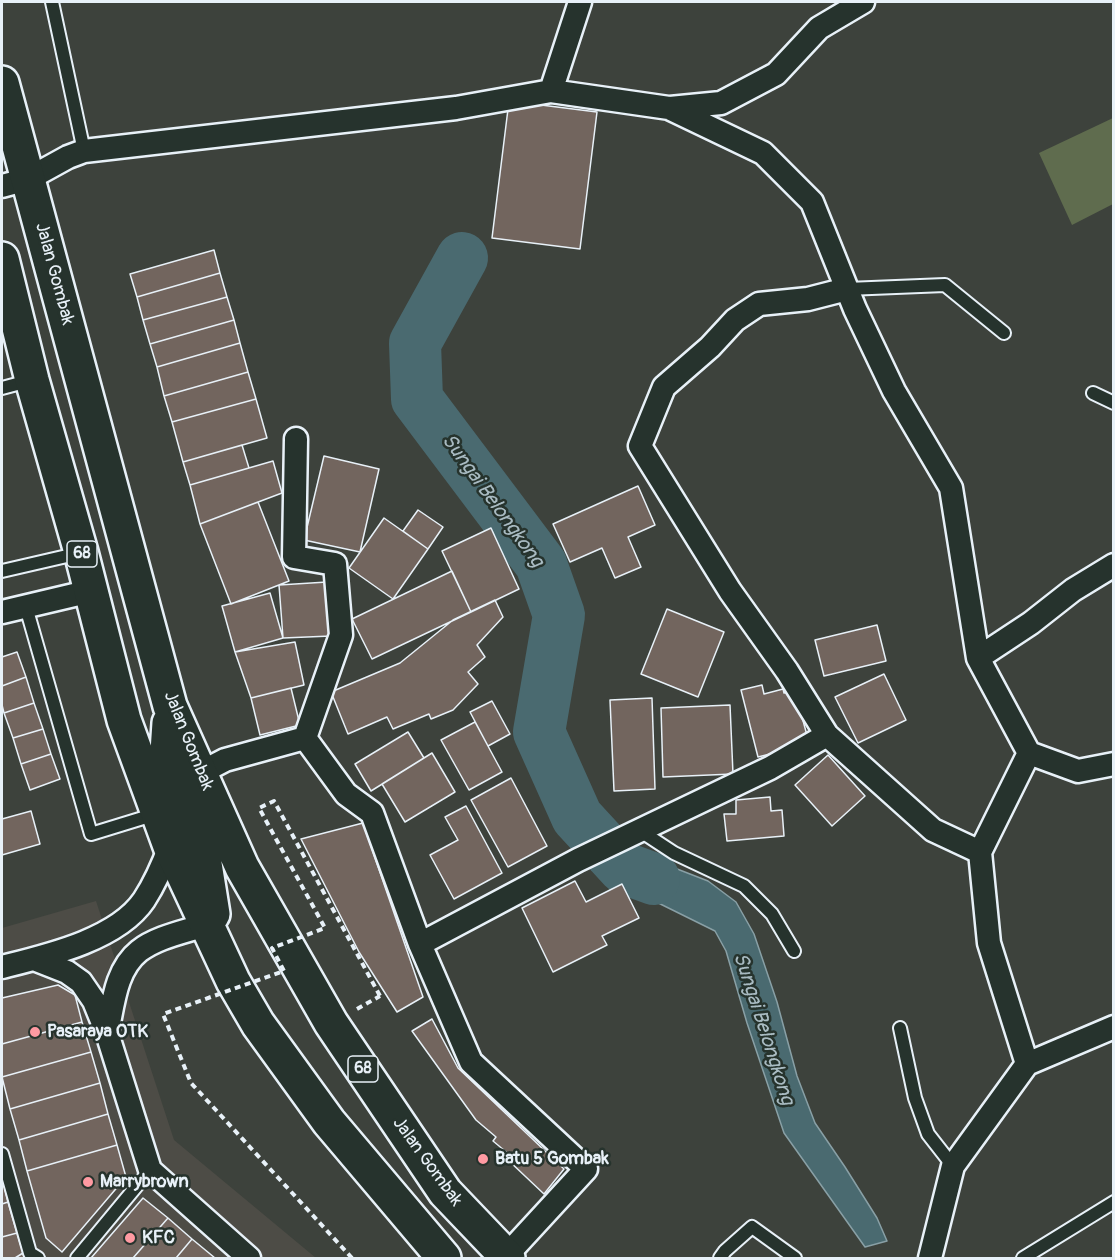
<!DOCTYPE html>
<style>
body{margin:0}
#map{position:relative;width:1115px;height:1260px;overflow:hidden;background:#3d423c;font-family:Pangolin,sans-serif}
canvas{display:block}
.frame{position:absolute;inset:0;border:3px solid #e8f1f8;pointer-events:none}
</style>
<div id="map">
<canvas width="1115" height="1260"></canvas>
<div class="frame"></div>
</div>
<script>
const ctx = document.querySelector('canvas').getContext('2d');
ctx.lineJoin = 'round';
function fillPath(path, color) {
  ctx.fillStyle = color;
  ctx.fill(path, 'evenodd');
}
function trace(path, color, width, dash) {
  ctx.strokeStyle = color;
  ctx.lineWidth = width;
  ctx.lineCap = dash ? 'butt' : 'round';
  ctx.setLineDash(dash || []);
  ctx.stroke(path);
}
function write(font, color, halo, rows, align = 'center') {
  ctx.font = font + ' Pangolin,sans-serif';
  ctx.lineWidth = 5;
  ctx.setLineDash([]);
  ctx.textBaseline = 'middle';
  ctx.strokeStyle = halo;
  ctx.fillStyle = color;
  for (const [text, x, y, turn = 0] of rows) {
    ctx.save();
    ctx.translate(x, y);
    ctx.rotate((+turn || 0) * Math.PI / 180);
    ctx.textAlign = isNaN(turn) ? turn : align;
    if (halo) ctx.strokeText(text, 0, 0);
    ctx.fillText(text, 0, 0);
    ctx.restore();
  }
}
fillPath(new Path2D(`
 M 96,901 L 174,1140 L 316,1258 L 2,1258 L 2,928 Z`), '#4d4c46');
fillPath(new Path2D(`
 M 1113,118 L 1113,204 L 1072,225 L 1039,153 Z`), '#5f6c4e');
const water = new Path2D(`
 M 632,847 L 672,867 L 708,881 L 736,902 L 754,934 L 777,1002 L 797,1076 L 815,1123 L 845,1167 L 877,1218 L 887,1241 L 865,1247 L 784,1133 L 747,1023 L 726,951 L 715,931 L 632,890 L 621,878 L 592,870 Z`);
fillPath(water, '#4a6a70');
trace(water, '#89a0a6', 1.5);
trace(new Path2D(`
 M 462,258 L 415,343 L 417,399 L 541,564 L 559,615 L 539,732 L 577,817 L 624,868 L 654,879`), '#4a6a70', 52);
const building = new Path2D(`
 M 509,101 L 597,112 L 580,249 L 492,238 Z
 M 214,250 L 220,273 L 137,297 L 130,274 Z
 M 220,273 L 227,297 L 143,320 L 137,297 Z
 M 227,297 L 234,320 L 150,344 L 143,320 Z
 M 234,320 L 240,343 L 157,367 L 150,344 Z
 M 240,343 L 248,372 L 164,396 L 157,367 Z
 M 248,372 L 256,399 L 172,422 L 164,396 Z
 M 256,399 L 267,438 L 183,462 L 172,422 Z
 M 242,445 L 249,468 L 190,485 L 183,462 Z
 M 324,456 L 379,469 L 360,552 L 304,540 Z
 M 273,461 L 282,493 L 200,524 L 190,485 Z
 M 638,486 L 655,525 L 628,537 L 641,567 L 615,578 L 602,548 L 570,562 L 553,524 Z
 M 258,502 L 289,581 L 231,604 L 200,524 Z
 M 418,510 L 443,527 L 428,549 L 403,531 Z
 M 384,518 L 428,549 L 393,599 L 349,568 Z
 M 491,528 L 519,589 L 471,612 L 442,551 Z
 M 452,571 L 471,612 L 372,659 L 352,619 Z
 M 327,582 L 331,636 L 283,638 L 279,585 Z
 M 270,593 L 283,638 L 235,652 L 222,606 Z
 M 495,600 L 503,617 L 477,645 L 485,657 L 468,672 L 478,684 L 453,710 L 431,719 L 429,714 L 393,729 L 387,717 L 348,734 L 331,692 L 400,663 L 453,620 Z
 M 667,609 L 724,632 L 698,697 L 641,674 Z
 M 877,625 L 886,661 L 824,676 L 815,640 Z
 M 295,642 L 304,685 L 251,698 L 235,652 Z
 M 17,652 L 26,677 L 2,686 L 2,657 Z
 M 884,674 L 906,720 L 858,743 L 835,697 Z
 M 26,677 L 34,703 L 4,713 L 2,705 L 2,686 Z
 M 762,685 L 764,694 L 783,689 L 784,693 L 795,691 L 808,739 L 778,752 L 758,757 L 741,690 Z
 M 291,688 L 300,725 L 260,735 L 251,698 Z
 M 652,698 L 655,789 L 614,791 L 610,700 Z
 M 492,701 L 510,734 L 488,746 L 470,712 Z
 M 34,703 L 43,729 L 13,738 L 4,713 Z
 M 730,705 L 733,774 L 663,777 L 661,708 Z
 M 475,722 L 502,772 L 469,790 L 441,740 Z
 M 43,729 L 51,754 L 21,764 L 13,738 Z
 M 408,732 L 424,758 L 371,791 L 355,764 Z
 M 432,753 L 455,792 L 405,822 L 382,784 Z
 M 51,754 L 60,779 L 30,790 L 21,764 Z
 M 828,755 L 865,796 L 832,826 L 795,785 Z
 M 511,778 L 547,846 L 508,867 L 471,800 Z
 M 770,797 L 771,811 L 782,810 L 784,836 L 727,841 L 724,814 L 736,814 L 736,800 Z
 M 466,806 L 502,873 L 454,899 L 430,855 L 458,840 L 445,817 Z
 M 31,811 L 40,844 L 2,855 L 2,819 Z
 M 363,823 L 423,997 L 397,1012 L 359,952 L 301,839 Z
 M 575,881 L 586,902 L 622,884 L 639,918 L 602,936 L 607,945 L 553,972 L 522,908 Z
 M 58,985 L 75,995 L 82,1022 L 2,1044 L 2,998 Z
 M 432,1019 L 458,1068 L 564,1169 L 544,1194 L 508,1160 L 511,1156 L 493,1141 L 496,1137 L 476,1120 L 412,1031 Z
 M 82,1022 L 91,1052 L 2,1077 L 2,1044 Z
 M 91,1052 L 100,1083 L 10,1109 L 2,1077 Z
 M 100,1083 L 108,1114 L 19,1140 L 10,1109 Z
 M 108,1114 L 117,1145 L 27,1171 L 19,1140 Z
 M 117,1145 L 126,1177 L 62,1252 L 46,1238 L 27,1171 Z
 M 2,1177 L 8,1202 L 2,1204 Z
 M 143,1198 L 168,1218 L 133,1258 L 91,1258 Z
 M 8,1202 L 17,1233 L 2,1237 L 2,1204 Z
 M 168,1218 L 192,1239 L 176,1258 L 133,1258 Z
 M 17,1233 L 23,1253 L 15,1258 L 2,1258 L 2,1237 Z
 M 192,1239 L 215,1258 L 176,1258 Z
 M 23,1253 L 29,1258 L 15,1258 Z`);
fillPath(building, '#72655e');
trace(building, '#e8f1f8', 1.5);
const lane = new Path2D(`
 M 52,2 L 84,151
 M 847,289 L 945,285 L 1004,333
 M 2,388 L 32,380
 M 1093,393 L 1114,403
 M 2,571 L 80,553
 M 26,607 L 91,834 L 156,814
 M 639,830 L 674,853 L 744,886 L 772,914 L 794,951
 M 900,1028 L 915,1098 L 928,1134 L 953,1166
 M 2,1154 L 30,1253 L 38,1258
 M 77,1258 L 150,1170
 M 720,1258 L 725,1251 L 752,1227 L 795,1258
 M 1023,1258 L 1114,1202`);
const street = new Path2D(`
 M 551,91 L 580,2
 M 670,108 L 721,103 L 776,74 L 819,28 L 863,2
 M 2,186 L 28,179 L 68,157 L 84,151 L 456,108 L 551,91 L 669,108 L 763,153 L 812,202 L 855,309 L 894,391 L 951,488 L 978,658 L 1029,753 L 1078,771 L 1114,764
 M 847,289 L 808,299 L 759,304 L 735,320 L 710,347 L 664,387 L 640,446 L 730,591 L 787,671 L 827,735 L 933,830 L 980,852
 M 296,439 L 294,557 L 335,564 L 341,635 L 305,738 L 346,794 L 372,813 L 420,944 L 471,1062 L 586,1169 L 506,1256
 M 2,612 L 91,591
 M 978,658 L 1031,623 L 1073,590 L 1114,565
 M 200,773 L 225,760 L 305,738
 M 420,944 L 578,860 L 770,768 L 827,735
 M 34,959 L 67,972 L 81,982 L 94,1001 L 107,1033 L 150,1170 L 249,1258
 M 2,967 C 46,956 117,940 144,900 C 155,883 163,865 170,846
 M 107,1033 C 113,1006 115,970 139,951 C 157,937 184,932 205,925
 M 1027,1064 L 1114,1027
 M 930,1258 L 953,1166 L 1027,1064 L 989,943 L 980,852 L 1029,753`);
const primary = new Path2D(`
 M 2,83 L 170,706 L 242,867 L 331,1023 L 445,1192 L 508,1258
 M 2,259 L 32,380 L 81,552 L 124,720 L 170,846 L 233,981 L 258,1024 L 329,1122 L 444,1258
 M 169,723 L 167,752 L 203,851 L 213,914 L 210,918`);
trace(lane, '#e8f1f8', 16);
trace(street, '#e8f1f8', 27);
trace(primary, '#e8f1f8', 38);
trace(new Path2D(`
 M 357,1009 L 380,996`), '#e8f1f8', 4, [6, 4.5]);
trace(lane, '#26332d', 12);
trace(street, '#26332d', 22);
trace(primary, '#26332d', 33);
trace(new Path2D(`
 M 352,1258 L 191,1083 L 163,1014 L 284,971 L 272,948 L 325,928 L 259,808 L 274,801 L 380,996`), '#e8f1f8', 4, [6, 4.5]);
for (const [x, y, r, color] of [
 [35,1032,6,"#ff9aa2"],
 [483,1159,6,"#ff9aa2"],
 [88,1182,6,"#ff9aa2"],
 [130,1238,6,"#ff9aa2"]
]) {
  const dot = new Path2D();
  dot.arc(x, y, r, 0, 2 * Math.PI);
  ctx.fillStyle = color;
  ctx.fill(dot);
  trace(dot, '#26332d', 2);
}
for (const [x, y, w] of [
 [82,554,30],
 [363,1069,30]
]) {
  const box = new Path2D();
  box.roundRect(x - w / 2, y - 13, w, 26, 4.5);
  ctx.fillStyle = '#26332d';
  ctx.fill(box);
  trace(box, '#e8f1f8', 1.5);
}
write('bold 16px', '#e8f1f8', null, [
 ["68",82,554],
 ["68",363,1069]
]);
write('18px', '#e8f1f8', '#26332d', [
 ["Jalan Gombak",54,274,75],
 ["Jalan Gombak",188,741,68],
 ["Jalan Gombak",427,1162,54]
]);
write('bold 18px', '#e8f1f8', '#26332d', [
 ["Pasaraya OTK",47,1032],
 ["Batu 5 Gombak",495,1159],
 ["Marrybrown",100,1182],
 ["KFC",142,1238]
], 'left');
write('italic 20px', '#a9bbc2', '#26332d', [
 ["Sungai Belongkong",492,501,54],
 ["Sungai Belongkong",763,1029,72]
]);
</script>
